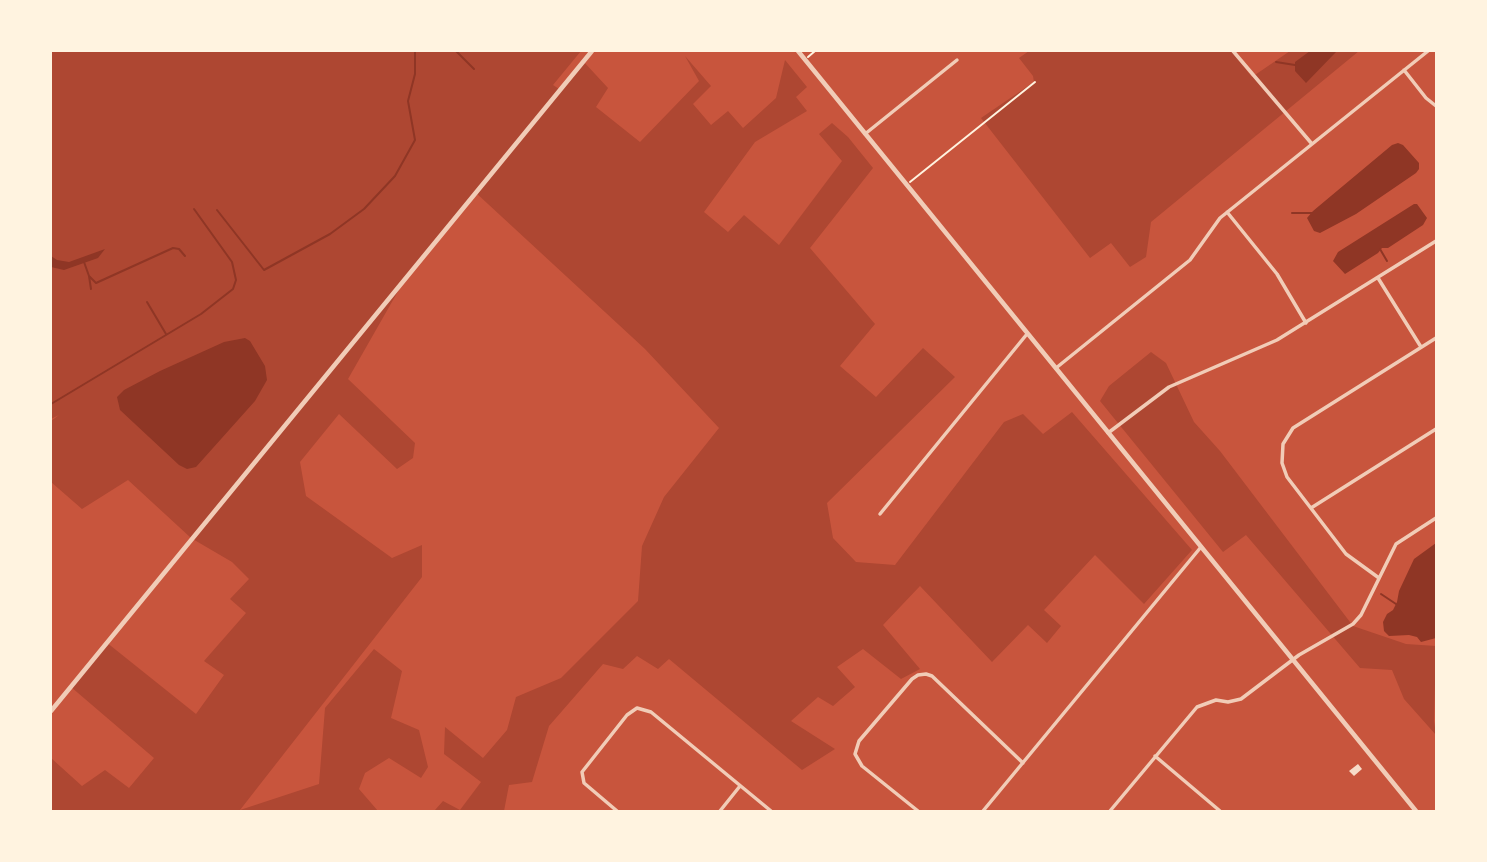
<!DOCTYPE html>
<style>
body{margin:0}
#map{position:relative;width:1487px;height:862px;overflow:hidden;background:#c8553d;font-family:Inter,sans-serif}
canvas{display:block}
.frame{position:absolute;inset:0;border:52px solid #fff3e0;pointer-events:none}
</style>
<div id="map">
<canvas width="1487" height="862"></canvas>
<div class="frame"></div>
</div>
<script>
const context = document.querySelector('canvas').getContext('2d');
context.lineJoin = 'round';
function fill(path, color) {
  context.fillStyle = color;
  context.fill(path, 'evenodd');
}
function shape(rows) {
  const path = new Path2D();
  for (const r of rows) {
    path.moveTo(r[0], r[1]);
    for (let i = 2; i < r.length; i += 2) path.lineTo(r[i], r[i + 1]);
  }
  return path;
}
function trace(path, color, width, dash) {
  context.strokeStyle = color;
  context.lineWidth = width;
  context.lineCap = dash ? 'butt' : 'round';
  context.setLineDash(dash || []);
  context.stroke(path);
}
const green = shape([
 [51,51,581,51,553,85,559,89,583,61,608,88,596,107,640,142,699,81,685,56,711,86,693,104,711,125,728,111,743,128,776,98,785,60,807,87,796,97,807,111,755,142,704,212,728,232,744,215,779,245,842,161,819,134,832,123,848,137,873,168,810,248,875,324,840,366,876,397,923,348,955,377,827,503,833,538,856,562,895,565,1004,422,1023,414,1043,434,1072,412,1192,550,1144,604,1095,555,1044,610,1061,626,1047,643,1028,625,992,662,920,586,883,625,920,669,901,679,863,649,837,667,855,687,833,706,818,697,791,721,835,749,802,770,669,659,658,669,637,656,623,669,603,664,549,726,532,782,509,785,504,811,436,811,435,810,443,801,460,810,481,782,444,754,445,727,483,758,507,730,516,697,561,678,638,601,642,546,664,497,719,428,645,349,475,192,409,272,348,379,415,443,413,458,397,469,339,414,300,462,306,496,392,558,422,545,422,577,240,810,319,784,325,708,374,649,402,671,391,718,419,730,428,767,421,778,389,758,365,773,359,789,378,811,51,811,51,758,82,786,105,770,129,788,154,758,71,687,106,642,196,714,224,675,204,661,246,613,230,599,249,579,232,562,191,538,128,480,82,509,51,482,51,421,59,415,51,419],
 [1029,51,1231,51,1252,77,1290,51,1359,51,1151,222,1146,257,1130,267,1111,243,1090,258,981,118,1034,82,1033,76,1019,58],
 [1151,352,1166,363,1194,422,1220,451,1353,626,1406,644,1436,646,1434,721,1436,735,1404,699,1392,670,1360,668,1246,535,1223,552,1100,401,1109,386]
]);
const water = shape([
 [1310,51,1337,51,1306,83,1295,71,1295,62],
 [1398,143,1403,145,1419,163,1419,169,1416,173,1356,214,1320,233,1314,231,1307,218,1313,211,1392,145],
 [1414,204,1417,204,1427,218,1423,225,1388,248,1382,248,1378,253,1345,274,1333,261,1338,252],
 [105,249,98,258,64,270,51,267,51,256,57,260,69,262],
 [245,338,250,341,265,366,267,380,255,401,196,467,187,469,179,465,120,410,117,397,124,390,160,371,224,342],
 [1436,543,1436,638,1421,642,1417,637,1409,635,1389,636,1384,631,1383,622,1387,614,1393,610,1397,602,1399,591,1414,559]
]);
const stream = shape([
 [456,51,474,69],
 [1276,62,1295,65],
 [217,210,264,270,330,234,364,209,395,176,415,140,408,101,415,74,415,51],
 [1292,213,1312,213],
 [1380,249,1387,261],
 [84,262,89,276,96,283,173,248,179,249,185,256],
 [89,276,91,289],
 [147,302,166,334],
 [51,404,201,314,233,289,236,280,232,262,194,209],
 [1381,594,1396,604]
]);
const building = shape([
 [1358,764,1362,769,1354,776,1349,771]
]);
const path = shape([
 [808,57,815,51],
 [910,182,1035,82]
]);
const minor = shape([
 [1233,51,1312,144],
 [1404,70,1426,98,1436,106],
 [865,134,957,60],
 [1227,212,1277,274,1306,323],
 [1378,278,1421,347],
 [1056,368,1190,260,1220,218,1428,51],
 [1108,433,1169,387,1277,340,1436,241],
 [1311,508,1436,429],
 [880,514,1027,334],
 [1379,578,1346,554,1287,477,1282,463,1283,444,1293,428,1436,338],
 [1155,756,1220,811],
 [617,811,584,783,582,772,627,715,637,708,651,712,771,811],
 [720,811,740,786],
 [918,811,862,766,855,754,859,741,912,679,918,675,926,674,932,676,1023,763],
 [983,811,1201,547],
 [1110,811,1197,707,1216,700,1228,702,1241,699,1299,655,1353,624,1361,615,1396,544,1436,518]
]);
const tertiary = shape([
 [798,51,1416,811],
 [51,711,592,51]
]);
fill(green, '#ae4732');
fill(water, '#8f3625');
trace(stream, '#8f3625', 2);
fill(building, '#f7dbc8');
trace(path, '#fff3e0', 2);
trace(minor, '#f1ccb7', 3.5);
trace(tertiary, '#f1ccb7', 4.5);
</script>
